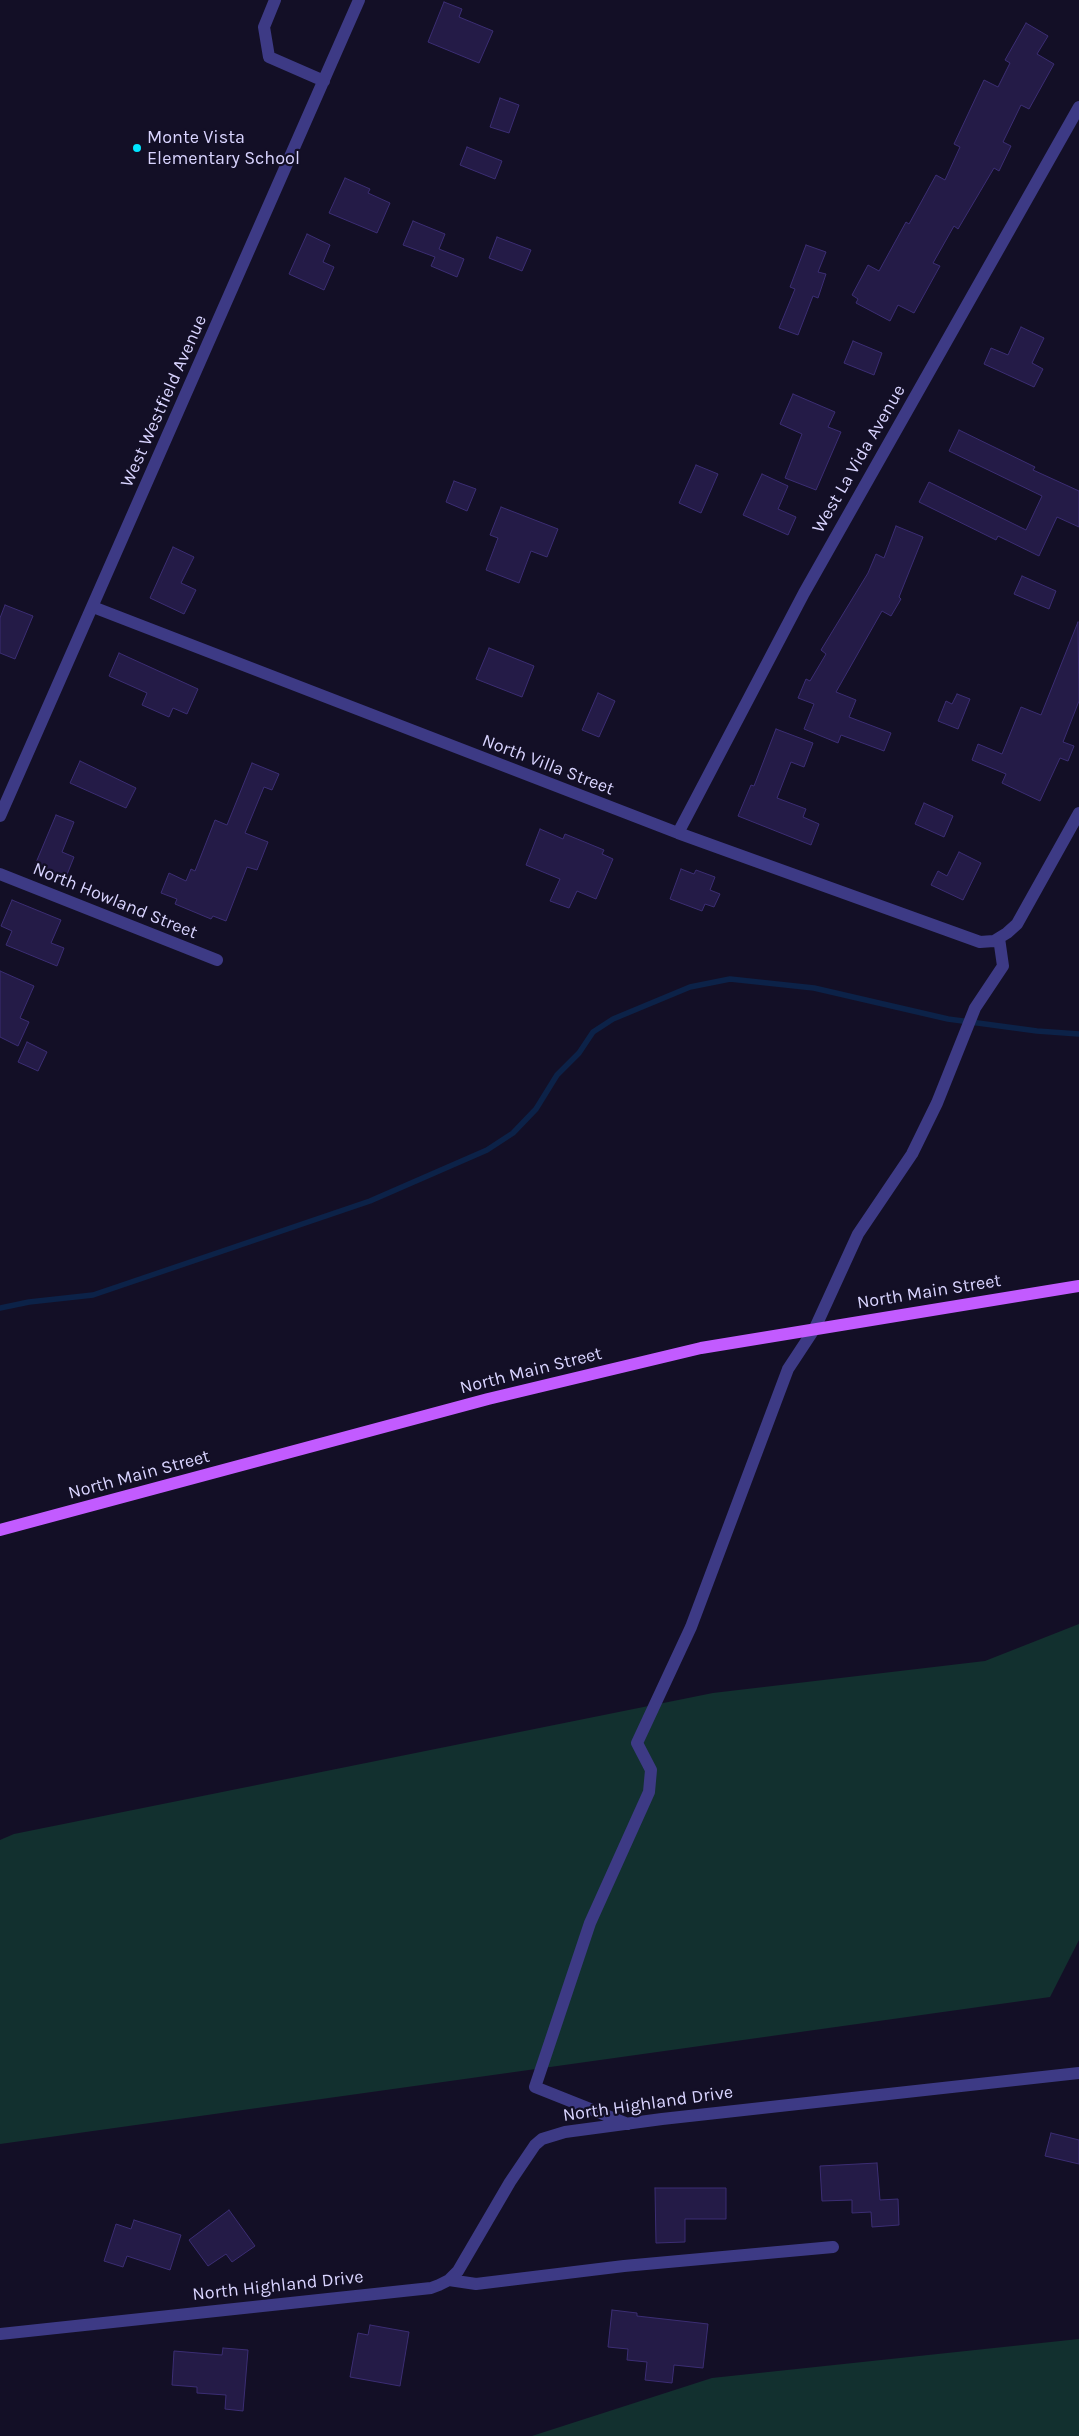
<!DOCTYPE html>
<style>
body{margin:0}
canvas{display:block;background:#130f26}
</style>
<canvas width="1079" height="2436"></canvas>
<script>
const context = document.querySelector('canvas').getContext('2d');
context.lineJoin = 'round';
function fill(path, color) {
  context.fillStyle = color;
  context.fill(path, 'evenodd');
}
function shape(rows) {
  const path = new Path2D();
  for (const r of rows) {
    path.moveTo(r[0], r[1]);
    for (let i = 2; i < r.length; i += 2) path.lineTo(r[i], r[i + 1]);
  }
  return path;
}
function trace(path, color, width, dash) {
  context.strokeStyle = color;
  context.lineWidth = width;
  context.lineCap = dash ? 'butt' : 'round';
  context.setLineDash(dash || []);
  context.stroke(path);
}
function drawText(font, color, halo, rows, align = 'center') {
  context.font = font + ' Karla,sans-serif';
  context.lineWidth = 4.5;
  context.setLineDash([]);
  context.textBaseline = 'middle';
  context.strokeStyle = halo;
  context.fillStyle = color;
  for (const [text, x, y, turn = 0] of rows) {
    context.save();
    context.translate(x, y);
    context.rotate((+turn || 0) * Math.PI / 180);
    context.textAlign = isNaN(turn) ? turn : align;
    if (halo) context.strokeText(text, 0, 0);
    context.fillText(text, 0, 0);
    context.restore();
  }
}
const green = shape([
 [1079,1624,1079,1940,1050,1997,0,2144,0,1840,14,1834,713,1693,985,1661],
 [1079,2339,1079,2436,532,2436,712,2378]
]);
const stream = shape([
 [0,1308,29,1302,93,1295,370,1201,487,1150,513,1133,536,1109,557,1075,579,1053,593,1032,613,1019,690,987,730,979,814,988,948,1019,1037,1031,1079,1034]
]);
const building = shape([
 [444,2,462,9,459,17,493,31,479,63,428,42,444,2],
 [1026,23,1048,36,1037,54,1054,64,1029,109,1021,105,1003,142,1011,146,999,171,994,168,958,229,954,226,933,263,940,266,914,313,898,305,890,321,856,303,858,299,852,295,868,265,879,271,906,222,909,224,936,175,945,180,960,147,954,144,984,80,998,87,1010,63,1005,60,1026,23],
 [500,98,519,105,509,133,490,127,500,98],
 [467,147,502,161,495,179,460,165,467,147],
 [345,178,370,189,368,193,390,203,377,233,329,213,345,178],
 [413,221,445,234,439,249,464,259,457,277,431,266,435,257,403,245,413,221],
 [307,234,330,245,323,262,334,267,324,290,289,274,307,234],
 [497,237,531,250,522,271,489,258,497,237],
 [806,245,826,252,818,272,826,274,818,298,813,296,798,335,779,328,795,289,790,287,806,245],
 [1021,327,1044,338,1032,363,1043,369,1034,387,984,364,991,348,1008,355,1021,327],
 [853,341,882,353,874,375,844,363,853,341],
 [793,394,835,412,828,427,841,432,816,490,785,478,802,434,780,424,793,394],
 [959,430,1035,467,1033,470,1079,491,1079,527,1057,517,1039,556,998,536,996,540,919,502,929,482,1026,530,1042,496,949,451,959,430],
 [696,465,718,474,701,513,679,503,696,465],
 [762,474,788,486,778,509,796,517,788,535,743,515,762,474],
 [454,481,476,489,467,511,446,502,454,481],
 [501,507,558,529,547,557,531,551,519,583,486,570,498,538,490,535,501,507],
 [896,526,923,537,899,597,901,599,891,616,882,611,836,692,856,700,849,717,891,733,884,751,841,735,838,743,804,729,814,704,798,698,806,679,810,681,826,654,821,650,868,573,876,554,884,558,896,526],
 [173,547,194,557,181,583,196,590,184,614,150,598,173,547],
 [1022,576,1056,591,1049,609,1014,594,1022,576],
 [5,605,33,616,15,659,0,653,0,618,5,605],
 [1078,622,1079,701,1063,742,1074,746,1068,761,1060,758,1040,801,1002,783,1006,774,972,760,978,744,1002,754,1021,707,1041,715,1078,622],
 [489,648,534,666,522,697,476,679,489,648],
 [119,653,198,689,187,714,173,708,169,717,142,705,147,693,109,676,119,653],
 [598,693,615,701,599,737,582,730,598,693],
 [957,694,970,699,958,729,938,721,946,701,952,704,957,694],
 [776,729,813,743,804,767,791,762,777,798,806,809,803,817,819,824,811,845,738,816,751,785,754,786,776,729],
 [80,761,136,788,126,808,70,783,80,761],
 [252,763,279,774,272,790,264,787,245,833,268,842,257,870,247,867,226,921,213,916,211,919,175,904,177,899,161,893,169,873,186,881,191,869,195,871,215,820,227,825,252,763],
 [924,803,953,816,944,837,915,824,924,803],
 [56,815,74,822,62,852,74,857,66,877,35,865,56,815],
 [540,829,563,839,565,834,604,850,602,854,613,859,596,899,577,891,569,908,550,901,560,879,526,865,540,829],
 [959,852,981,863,963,900,931,885,938,871,947,876,959,852],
 [681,869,694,874,696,870,715,877,710,890,720,894,714,907,705,904,702,911,670,899,681,869],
 [12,900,61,920,51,943,64,948,57,966,6,945,12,931,1,926,12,900],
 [0,971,34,986,20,1018,29,1022,18,1046,0,1037,0,971],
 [27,1042,47,1052,38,1071,18,1062,27,1042],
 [1051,2133,1079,2140,1079,2164,1045,2156,1051,2133],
 [877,2163,880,2200,898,2199,899,2225,872,2227,871,2212,852,2213,852,2200,822,2201,820,2166,877,2163],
 [655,2188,726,2188,726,2219,685,2219,685,2242,656,2243,655,2188],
 [229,2210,255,2246,232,2262,226,2254,208,2266,189,2240,229,2210],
 [134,2220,181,2235,170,2270,127,2256,123,2267,104,2261,116,2224,131,2229,134,2220],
 [612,2310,637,2313,637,2316,708,2324,703,2368,674,2365,672,2383,645,2380,647,2362,627,2360,628,2349,608,2347,612,2310],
 [370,2325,409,2332,400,2386,350,2377,358,2333,368,2335,370,2325],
 [223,2348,248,2350,243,2411,225,2409,226,2395,197,2393,197,2387,172,2385,174,2351,222,2355,223,2348]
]);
const minor = shape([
 [275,0,264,27,269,57,324,81],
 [93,607,678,833,980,942,994,941,1007,933,1017,924,1079,813],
 [0,816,359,0],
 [678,833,804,593,1079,107],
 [0,874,217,960],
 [628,2124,535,2087,590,1923,649,1792,651,1770,637,1743,691,1627,788,1369,815,1328,858,1234,912,1154,937,1103,975,1008,1003,966,999,938],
 [449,2280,476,2284,624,2266,833,2247],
 [0,2334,431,2288,439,2285,449,2280,458,2271,510,2182,535,2145,542,2139,565,2132,662,2119,1079,2073]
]);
const major = shape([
 [0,1530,488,1399,701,1348,1079,1286]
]);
const markers = [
 [137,148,5,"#00e5ff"]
];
const poiNames = [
 ["Monte Vista",147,138],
 ["Elementary School",147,159]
];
const streetNames = [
 ["West Westfield Avenue",164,401,-66],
 ["West La Vida Avenue",859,459,-60],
 ["North Villa Street",548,765,21],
 ["North Howland Street",115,901,22],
 ["North Main Street",929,1292,-9],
 ["North Main Street",531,1371,-14],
 ["North Main Street",139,1475,-15],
 ["North Highland Drive",648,2104,-8],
 ["North Highland Drive",278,2286,-6]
];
fill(green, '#12302f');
trace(stream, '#0c2248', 5.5);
fill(building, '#241b47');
trace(building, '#3b2d73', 1);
trace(minor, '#3d3a85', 12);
trace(major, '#c25bff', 12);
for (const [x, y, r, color] of markers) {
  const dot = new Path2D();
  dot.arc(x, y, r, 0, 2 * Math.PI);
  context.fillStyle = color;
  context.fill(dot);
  trace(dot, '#130f26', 2);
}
drawText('18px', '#d9d4ff', '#130f26', poiNames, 'left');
drawText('18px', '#d9d4ff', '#130f26', streetNames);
</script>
